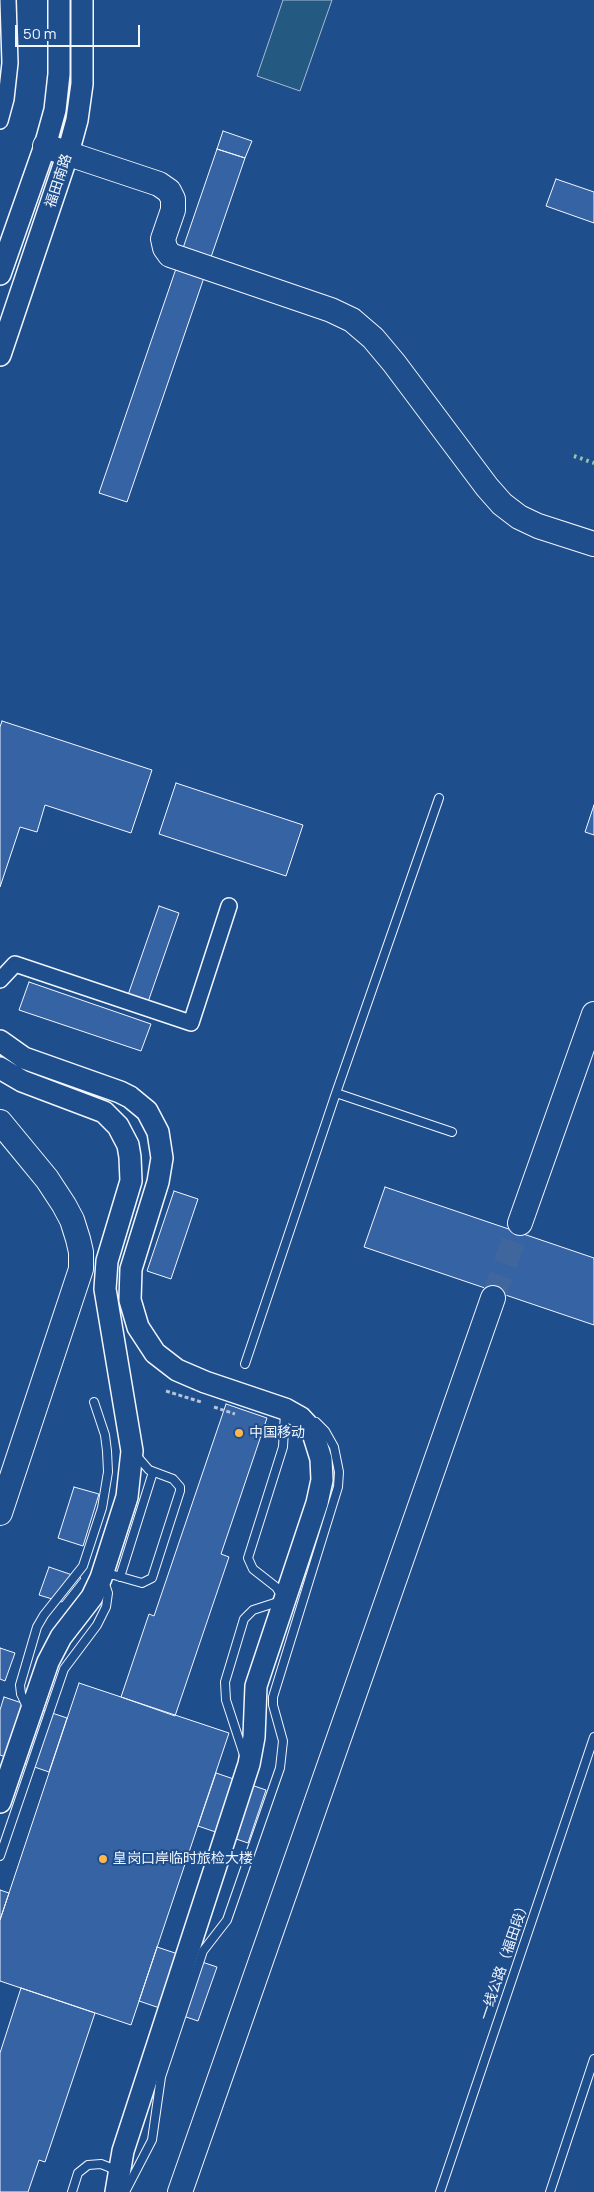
<!DOCTYPE html>
<meta charset="utf-8">
<style>
body{margin:0}
#map{position:relative;width:594px;height:2192px;overflow:hidden;background:#1f4e8c;font-family:Manrope,sans-serif}
canvas{display:block}
.scale{position:absolute;left:15px;top:25px;width:125px;height:22px;box-sizing:border-box;border:2px solid #f2f6ff;border-top:0;padding-left:6px;font-size:15px;line-height:18px;white-space:nowrap;color:#f2f6ff;-webkit-text-stroke:4px #1f4e8c;paint-order:stroke}
</style>
<div id="map">
<canvas width="594" height="2192"></canvas>
<div class="scale">50 m</div>
</div>
<script>
const context = document.querySelector('canvas').getContext('2d');
context.lineJoin = 'round';
function fill(path, color) {
  context.fillStyle = color;
  context.fill(path, 'evenodd');
}
function shape(rows) {
  const path = new Path2D();
  for (const r of rows) {
    path.moveTo(r[0], r[1]);
    for (let i = 2; i < r.length; i += 2) path.lineTo(r[i], r[i + 1]);
  }
  return path;
}
function trace(path, color, width, dash) {
  context.strokeStyle = color;
  context.lineWidth = width;
  context.lineCap = dash ? 'butt' : 'round';
  context.setLineDash(dash || []);
  context.stroke(path);
}
function drawText(font, color, halo, rows, align = 'center') {
  context.font = font + ' Manrope,"Noto Sans SC",sans-serif';
  context.lineWidth = 4;
  context.setLineDash([]);
  context.textBaseline = 'middle';
  context.strokeStyle = halo;
  context.fillStyle = color;
  for (const [text, x, y, turn = 0] of rows) {
    context.save();
    context.translate(x, y);
    context.rotate((+turn || 0) * Math.PI / 180);
    context.textAlign = isNaN(turn) ? turn : align;
    if (halo) context.strokeText(text, 0, 0);
    context.fillText(text, 0, 0);
    context.restore();
  }
}
const green = shape([
 [283,0,332,0,300,91,257,76,283,0]
]);
const building = shape([
 [223,131,252,141,245,158,217,149,223,131],
 [217,149,245,158,127,502,99,493,217,149],
 [556,179,594,192,594,223,546,206,556,179],
 [2,721,152,770,131,833,45,805,37,832,20,827,0,887,0,727,2,721],
 [176,783,303,825,286,876,159,834,176,783],
 [594,805,594,835,585,832,594,805],
 [159,906,179,913,148,1002,128,995,159,906],
 [29,982,151,1024,141,1051,19,1010,29,982],
 [385,1187,594,1258,594,1325,364,1247,385,1187],
 [174,1191,198,1199,171,1279,147,1271,174,1191],
 [226,1404,267,1418,221,1554,229,1557,175,1716,121,1697,149,1614,154,1616,226,1404],
 [74,1487,99,1494,83,1546,58,1538,74,1487],
 [49,1567,81,1578,62,1602,39,1595,49,1567],
 [0,1648,15,1653,5,1681,0,1679,0,1648],
 [79,1683,229,1733,131,2025,0,1981,0,1920,79,1683],
 [4,1697,67,1718,49,1772,0,1755,0,1710,4,1697],
 [216,1773,266,1790,248,1843,198,1826,216,1773],
 [0,1890,9,1893,0,1920,0,1890],
 [157,1947,217,1967,198,2021,139,2001,157,1947],
 [21,1988,95,2013,45,2162,39,2160,28,2192,0,2192,0,2053,21,1988]
]);
const primaryTunnel = shape([
 [493,1298,520,1223]
]);
const path = shape([
 [166,1391,201,1402],
 [214,1407,235,1414]
]);
const lane = shape([
 [336,1093,452,1132],
 [245,1364,336,1093,439,798],
 [120,1577,153,1472],
 [28,1709,21,1694,20,1685,37,1627,44,1615,83,1566,102,1508,108,1472,107,1451,105,1435,94,1402],
 [244,1755,226,1700,225,1682,244,1619,253,1610,284,1600,276,1587,253,1569,248,1558,283,1447,285,1413],
 [0,1856,64,1669,97,1625,106,1607,108,1593,102,1575,114,1575,142,1583,152,1578,180,1491,180,1487,173,1479,149,1470,136,1455],
 [72,2192,78,2173,88,2165,101,2164,111,2168,115,2174],
 [125,2192,152,2140,161,2077,203,1951,227,1920,280,1768,283,1741,273,1705,273,1697,338,1487,339,1472,334,1447,325,1431,316,1422],
 [440,2192,594,1737],
 [550,2192,594,2059]
]);
const street = shape([
 [0,121,6,99,10,63,8,0],
 [0,980,15,964,191,1023,229,906]
]);
const secondary = shape([
 [0,274,45,146,55,110,59,74,59,0],
 [0,355,68,153,77,120,82,84,82,0],
 [0,1041,24,1058,120,1092,130,1097,147,1111,158,1132,162,1158,158,1182,131,1269,130,1300,138,1327,155,1353,177,1370,205,1382,285,1409,301,1418,312,1430,321,1459,322,1480,317,1503,256,1686,254,1737,249,1764,123,2151,116,2192],
 [0,1068,22,1081,104,1112,118,1126,128,1145,130,1157,131,1181,107,1261,105,1289,132,1451,127,1497,101,1578,92,1597,61,1637,48,1662,0,1802]
]);
const primary = shape([
 [45,146,159,184,169,191,173,199,173,210,163,239,165,248,170,255,331,310,352,320,373,338,394,363,487,487,502,504,519,517,538,526,594,544],
 [0,1122,47,1179,64,1205,72,1220,78,1239,81,1252,81,1269,0,1513],
 [520,1223,594,1014],
 [180,2192,493,1298]
]);
const hedge = shape([
 [574,456,594,463]
]);
const markers = [
 [239,1433,5,"#ffb74d"],
 [103,1859,5,"#ffb74d"]
];
const streetNames = [
 ["福田南路",59,181,-72],
 ["一线公路（福田段）",505,1960,-71]
];
const poiNames = [
 ["中国移动",249,1433],
 ["皇岗口岸临时旅检大楼",113,1859]
];
fill(green, '#245a82');
trace(green, '#a8bbd7', 1);
fill(building, '#3563a3');
trace(building, '#f2f6ff', 1);
trace(primaryTunnel, '#3f679d', 24, [24, 12]);
trace(lane, '#f2f6ff', 10);
trace(street, '#f2f6ff', 18);
trace(secondary, '#f2f6ff', 24);
trace(primary, '#f2f6ff', 26);
trace(path, '#b3c4dc', 3, [4, 2.5]);
trace(lane, '#1f4e8c', 8);
trace(street, '#1f4e8c', 15);
trace(secondary, '#1f4e8c', 21);
trace(primary, '#1f4e8c', 24);
trace(hedge, '#97c8a6', 4, [2.5, 4]);
for (const [x, y, r, color] of markers) {
  const dot = new Path2D();
  dot.arc(x, y, r, 0, 2 * Math.PI);
  context.fillStyle = color;
  context.fill(dot);
  trace(dot, '#1f4e8c', 2);
}
drawText('14px', '#f2f6ff', '#1f4e8c', streetNames);
drawText('14px', '#f2f6ff', '#1f4e8c', poiNames, 'left');
</script>
